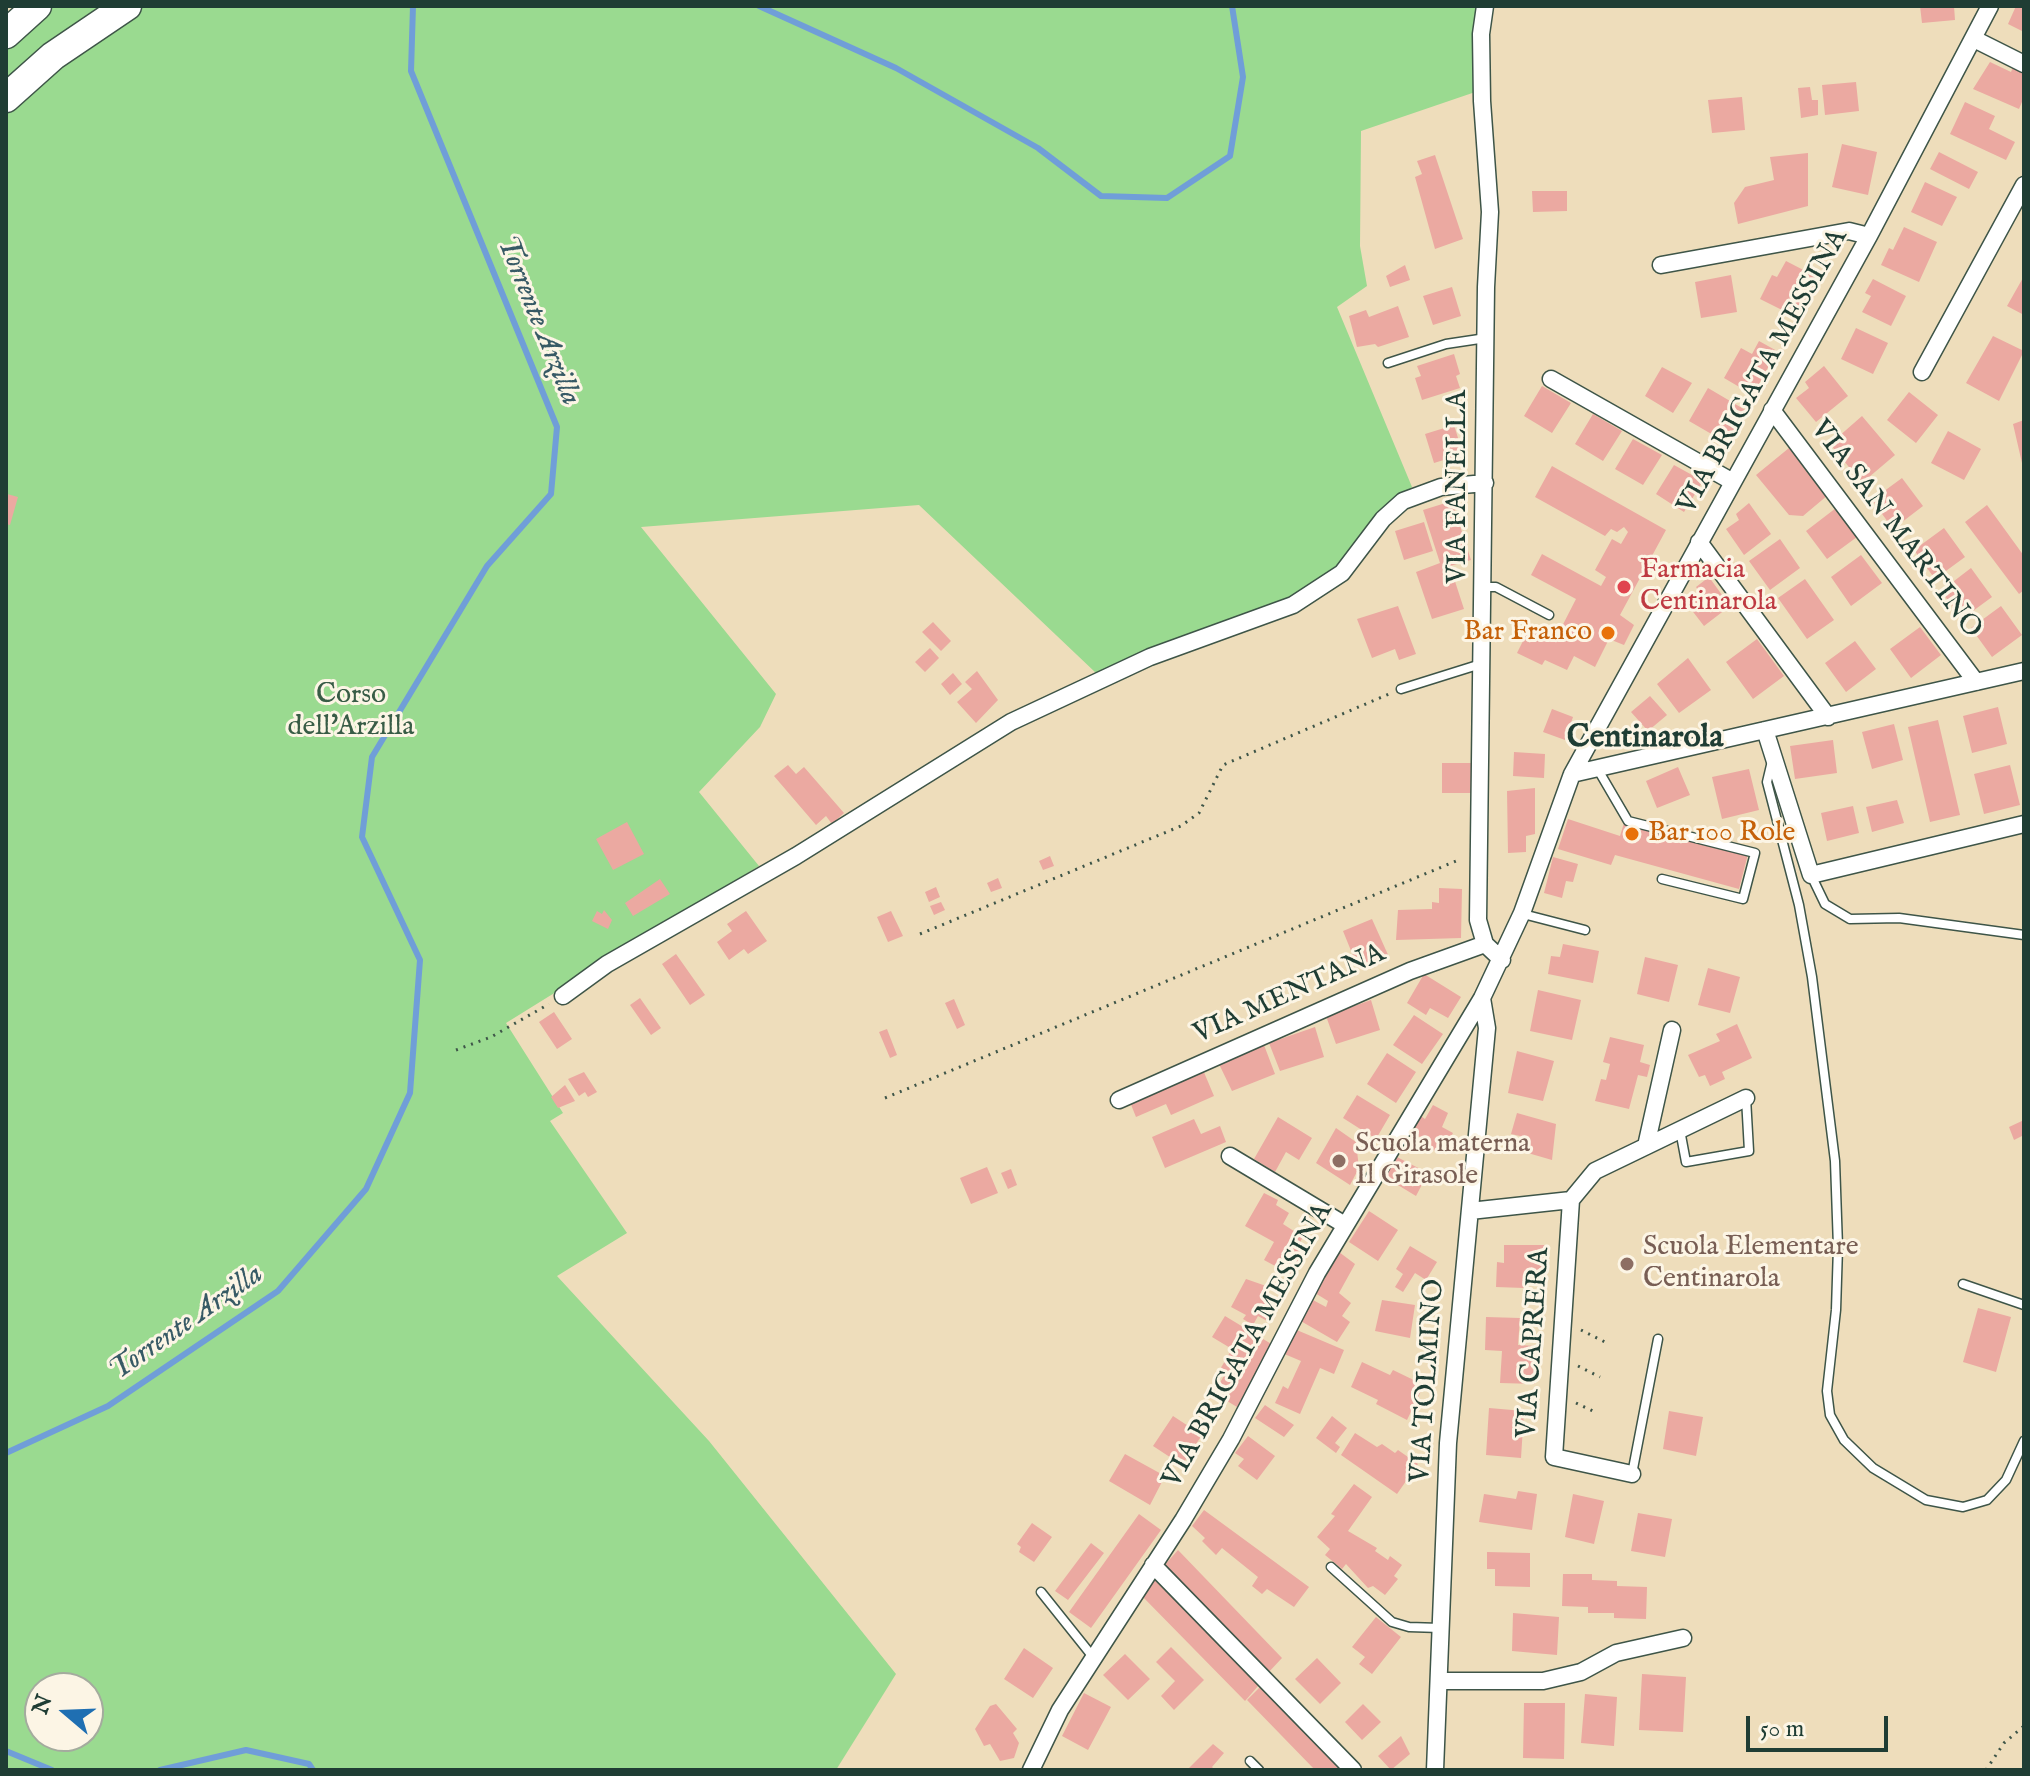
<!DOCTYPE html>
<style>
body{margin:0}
#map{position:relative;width:2030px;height:1776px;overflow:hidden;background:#edb;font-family:"IM FELL English",serif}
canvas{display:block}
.frame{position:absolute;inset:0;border:8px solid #1f3d34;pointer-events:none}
.north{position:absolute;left:24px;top:1672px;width:80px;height:80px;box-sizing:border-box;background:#fcf5e5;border:2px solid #a4ab9e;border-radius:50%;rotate:289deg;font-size:22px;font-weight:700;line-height:32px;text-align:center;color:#1f3d34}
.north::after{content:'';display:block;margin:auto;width:28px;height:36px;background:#1f6fb2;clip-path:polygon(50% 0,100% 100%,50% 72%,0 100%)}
.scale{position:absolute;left:1746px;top:1716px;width:142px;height:36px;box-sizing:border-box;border:4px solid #1f3d34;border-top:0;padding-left:10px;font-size:24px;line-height:28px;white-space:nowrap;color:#1f3d34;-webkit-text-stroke:6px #fcf5e5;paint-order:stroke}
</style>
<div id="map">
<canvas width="2030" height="1776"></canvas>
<div class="frame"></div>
<div class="north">N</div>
<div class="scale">50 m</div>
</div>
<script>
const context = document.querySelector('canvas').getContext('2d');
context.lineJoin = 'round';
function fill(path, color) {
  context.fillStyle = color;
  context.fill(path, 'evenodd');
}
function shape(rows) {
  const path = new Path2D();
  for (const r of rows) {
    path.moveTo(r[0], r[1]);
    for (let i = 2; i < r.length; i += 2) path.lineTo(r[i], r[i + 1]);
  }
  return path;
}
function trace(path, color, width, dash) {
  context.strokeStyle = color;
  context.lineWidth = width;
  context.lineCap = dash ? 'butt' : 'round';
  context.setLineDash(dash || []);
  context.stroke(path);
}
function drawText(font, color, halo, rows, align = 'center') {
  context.font = font + ' "IM FELL English",serif';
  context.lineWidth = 6;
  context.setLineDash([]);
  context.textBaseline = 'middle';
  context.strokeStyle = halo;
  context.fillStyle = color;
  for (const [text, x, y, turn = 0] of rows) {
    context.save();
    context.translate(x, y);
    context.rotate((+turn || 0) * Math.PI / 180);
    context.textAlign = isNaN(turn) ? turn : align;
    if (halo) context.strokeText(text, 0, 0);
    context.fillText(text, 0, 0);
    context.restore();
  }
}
const green = shape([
 [42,6,1489,6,1487,88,1361,131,1360,246,1367,286,1337,307,1412,487,1373,523,1351,556,1305,591,1096,673,919,505,641,527,776,694,760,727,699,792,759,866,506,1023,563,1113,550,1121,627,1233,557,1276,709,1441,896,1674,836,1770,6,1770,6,38],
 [40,1688,88,1688,88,1736,40,1736]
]);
const stream = shape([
 [759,6,896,68,1038,148,1101,196,1167,198,1230,156,1243,77,1232,6],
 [6,1453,108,1406,278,1291,366,1189,410,1093,420,960,362,837,372,757,487,566,551,494,557,427,411,71,413,6],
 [6,1751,52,1770],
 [160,1770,246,1750,309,1764,313,1770]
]);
const building = shape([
 [1920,6,1954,6,1955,20,1922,23],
 [2016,6,2024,6,2024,32,2008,24],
 [1990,62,2011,72,2013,67,2024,72,2024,97,2019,109,1973,89],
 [1856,82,1859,111,1825,115,1822,85],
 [1810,87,1812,100,1818,100,1818,115,1801,118,1798,88],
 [1742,97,1745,130,1712,133,1708,100],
 [1965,102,1995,116,1989,129,2015,142,2006,160,1950,134],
 [1842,144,1877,152,1868,195,1832,187],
 [1939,152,1978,172,1969,189,1930,169],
 [1808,153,1808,206,1738,224,1734,203,1745,187,1774,180,1770,157],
 [1435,155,1463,239,1435,249,1415,177,1422,174,1417,161],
 [1925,182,1957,197,1942,226,1911,212],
 [1532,191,1567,191,1567,211,1533,212],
 [1904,227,1937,242,1919,282,1881,265,1889,248,1893,250],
 [1786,261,1817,277,1796,317,1760,299,1772,275,1777,277],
 [1405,265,1410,280,1390,287,1386,276],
 [1731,275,1737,312,1701,318,1695,282],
 [2024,276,2024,315,2007,306],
 [1873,279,1906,296,1891,326,1862,312,1871,296,1865,293],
 [1452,287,1461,316,1433,325,1423,296],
 [1398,306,1409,337,1378,347,1375,344,1357,347,1349,316,1366,310,1369,317],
 [1856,328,1888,343,1873,374,1841,359],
 [1993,336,2024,351,1999,401,1966,383],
 [1759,341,1777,351,1753,395,1724,378,1741,348,1752,354],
 [1454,354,1460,374,1456,376,1460,388,1422,400,1415,378,1421,376,1417,366],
 [1824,366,1848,396,1816,422,1796,398,1809,388,1805,382],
 [1662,367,1692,383,1673,413,1645,396],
 [1542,386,1571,403,1552,433,1524,416],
 [1708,388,1747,411,1727,443,1689,421],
 [1909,392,1938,415,1916,443,1887,420],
 [1593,414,1622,431,1603,461,1575,444],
 [1862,416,1895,455,1862,483,1830,444],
 [2024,420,2024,462,2022,463,2013,424],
 [1454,425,1463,454,1434,463,1425,434],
 [1948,431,1981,449,1964,480,1931,463],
 [1633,439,1662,455,1643,485,1615,469],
 [1789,448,1828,495,1803,516,1789,515,1756,475],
 [1674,465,1703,481,1684,512,1656,494],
 [1552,466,1666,530,1620,615,1634,625,1624,645,1609,639,1595,667,1574,656,1567,670,1545,660,1542,665,1517,653,1530,627,1555,640,1576,599,1531,575,1542,554,1601,586,1606,577,1595,570,1612,539,1621,544,1628,532,1624,527,1617,532,1611,529,1605,536,1535,497],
 [1902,478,1923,506,1893,529,1872,500],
 [7,494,18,497,10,525,6,524],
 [1452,501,1471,560,1450,566,1464,609,1432,619,1416,572,1440,563,1423,510],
 [1749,503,1771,534,1744,555,1726,529,1739,520,1736,514],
 [1987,505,2024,556,2024,590,2019,594,1965,522],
 [1836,508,1857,537,1827,559,1806,531],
 [1424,522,1433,551,1404,560,1395,531],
 [1944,528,1965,557,1935,579,1914,550],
 [1780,539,1800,568,1770,590,1749,561],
 [1861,555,1882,583,1851,606,1831,577],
 [1971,568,1992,597,1962,619,1941,591],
 [1709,577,1730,606,1704,626,1687,604,1701,594,1696,587],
 [1805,579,1834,620,1807,639,1778,598],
 [1398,606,1416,654,1399,660,1395,649,1372,658,1357,619],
 [2001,606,2022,635,1992,657,1971,628],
 [933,622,951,641,941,651,922,632],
 [1920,627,1941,655,1911,678,1890,649],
 [1757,639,1784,676,1753,699,1726,662],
 [1855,641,1876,669,1846,692,1825,663],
 [930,648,939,658,925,672,915,662],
 [1688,658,1711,690,1679,713,1657,684],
 [977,671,998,700,976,723,957,702,972,689,965,682],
 [953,673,962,684,950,695,941,684],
 [1650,696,1667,715,1648,731,1631,712],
 [1998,707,2007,744,1972,753,1963,716],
 [1552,709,1573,717,1565,740,1543,732],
 [1938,720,1960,815,1930,822,1908,727],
 [1894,724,1903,760,1872,769,1862,732],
 [1833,740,1837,773,1795,779,1790,746],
 [1514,752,1545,754,1544,778,1513,776],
 [1442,763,1472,763,1472,793,1442,793],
 [788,765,796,774,804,767,844,813,832,824,826,816,816,825,774,776],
 [2010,765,2020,805,1984,814,1974,774],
 [1678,767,1690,795,1657,808,1646,781],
 [1749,769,1759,810,1722,819,1712,777],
 [1535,788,1535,834,1526,836,1526,852,1508,853,1507,791],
 [1897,800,1904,823,1872,832,1866,807],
 [1853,806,1859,833,1827,841,1821,813],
 [1568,819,1620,836,1624,823,1748,854,1739,889,1615,855,1611,865,1558,849],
 [627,822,644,854,613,870,596,839],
 [1050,856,1054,866,1043,870,1039,861],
 [1553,857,1578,864,1573,882,1566,881,1562,898,1544,893],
 [998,878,1002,888,991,892,987,883],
 [660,879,670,894,633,916,625,903],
 [936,887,940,897,929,902,925,892],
 [1439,888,1462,889,1461,938,1396,940,1398,910,1432,909,1432,902,1439,903],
 [941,902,945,910,934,915,930,906],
 [604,910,612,920,608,929,592,921,597,911,602,914],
 [746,911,767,941,748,954,744,949,729,960,717,942,732,931,727,924],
 [891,911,903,936,888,942,877,917],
 [1372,919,1389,957,1358,968,1343,931],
 [1563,944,1599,951,1593,983,1548,974,1551,956,1560,957],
 [676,954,705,995,690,1005,662,964],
 [1645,957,1678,965,1669,1002,1637,994],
 [1708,968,1740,977,1730,1013,1698,1005],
 [1424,974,1461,997,1448,1018,1430,1008,1426,1015,1407,1003],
 [1538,990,1581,1000,1572,1040,1530,1031],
 [640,998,661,1028,651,1035,630,1005],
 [954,999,965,1025,957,1029,945,1003],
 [1371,1000,1380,1030,1336,1044,1326,1016],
 [554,1012,572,1039,557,1049,539,1022],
 [1414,1015,1443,1034,1422,1064,1393,1045],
 [1737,1024,1752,1058,1722,1072,1725,1079,1710,1086,1705,1075,1699,1077,1688,1055,1720,1041,1716,1034],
 [1315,1027,1324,1057,1280,1071,1269,1043],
 [887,1029,897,1055,890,1058,879,1032],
 [1610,1037,1644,1045,1640,1062,1650,1065,1647,1077,1638,1075,1629,1109,1595,1101,1601,1079,1606,1080,1610,1064,1603,1062],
 [1264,1045,1275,1074,1232,1091,1219,1064],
 [1517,1051,1554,1061,1543,1101,1508,1093],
 [1387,1053,1416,1072,1396,1103,1367,1084],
 [1203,1070,1214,1096,1171,1115,1166,1104,1136,1117,1130,1102],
 [584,1072,597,1092,588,1097,585,1092,579,1096,568,1079],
 [565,1085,575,1101,558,1108,551,1097],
 [1357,1095,1390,1115,1376,1139,1343,1118],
 [1433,1105,1448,1113,1442,1127,1453,1133,1441,1154,1422,1144,1423,1138,1412,1134,1419,1115,1425,1119],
 [1517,1113,1556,1124,1552,1160,1521,1151,1520,1136,1511,1134],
 [1278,1117,1312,1138,1299,1160,1286,1152,1275,1172,1254,1159],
 [1194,1119,1201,1134,1220,1126,1226,1142,1165,1168,1152,1137],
 [2024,1120,2024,1135,2014,1140,2009,1127],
 [1336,1128,1356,1142,1359,1168,1350,1185,1316,1163],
 [1395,1156,1428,1173,1416,1196,1383,1176],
 [987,1167,998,1193,971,1204,960,1178],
 [1011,1169,1017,1185,1008,1189,1001,1173],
 [1264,1193,1278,1200,1276,1205,1289,1213,1283,1224,1303,1237,1297,1247,1304,1251,1290,1274,1264,1260,1274,1242,1245,1226],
 [1369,1211,1398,1230,1378,1261,1349,1242],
 [1504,1245,1545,1245,1544,1277,1525,1277,1524,1288,1496,1287,1497,1262,1504,1263],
 [1410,1246,1437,1262,1426,1280,1415,1273,1403,1292,1395,1287,1403,1274,1396,1269],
 [1339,1252,1355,1264,1339,1293,1351,1303,1342,1316,1350,1322,1337,1342,1299,1320,1311,1299,1326,1307,1328,1301,1315,1293],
 [1246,1279,1269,1287,1267,1293,1280,1300,1269,1322,1258,1316,1253,1325,1243,1319,1246,1315,1231,1307],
 [1382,1300,1415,1305,1410,1338,1375,1331],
 [1978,1308,2011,1317,1996,1372,1963,1362],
 [1225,1316,1273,1345,1237,1407,1214,1393,1225,1374,1219,1371,1232,1349,1212,1337],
 [1486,1317,1520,1318,1518,1345,1536,1346,1535,1384,1500,1383,1502,1351,1485,1350],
 [1292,1328,1344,1350,1334,1374,1320,1368,1300,1414,1275,1403,1283,1386,1288,1389,1301,1361,1282,1353],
 [1362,1362,1390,1375,1393,1370,1424,1385,1407,1420,1376,1404,1378,1400,1351,1387],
 [1265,1405,1294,1425,1284,1437,1255,1418],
 [1489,1408,1524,1411,1521,1458,1486,1455],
 [1669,1411,1703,1417,1696,1456,1663,1449],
 [1173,1416,1202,1435,1182,1465,1153,1446],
 [1332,1416,1347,1428,1335,1443,1340,1447,1336,1453,1316,1438],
 [1355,1433,1377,1447,1382,1444,1395,1453,1398,1450,1418,1464,1397,1494,1341,1455],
 [1248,1436,1275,1456,1257,1480,1238,1466,1244,1459,1235,1453],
 [1125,1454,1165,1476,1150,1505,1109,1481],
 [1354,1484,1372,1497,1348,1531,1377,1548,1375,1551,1388,1560,1390,1556,1402,1565,1394,1576,1398,1579,1385,1595,1373,1586,1368,1588,1346,1564,1342,1569,1325,1555,1330,1549,1317,1537,1335,1516,1331,1514],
 [1518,1491,1537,1494,1532,1530,1479,1522,1484,1494,1516,1499],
 [1573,1494,1604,1501,1594,1544,1565,1537],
 [1204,1510,1309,1587,1294,1607,1267,1589,1262,1594,1252,1586,1258,1577,1222,1548,1216,1555,1202,1541,1205,1538,1192,1526],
 [1638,1513,1672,1519,1665,1557,1631,1551],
 [1139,1514,1161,1530,1091,1628,1069,1612],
 [1032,1523,1052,1537,1034,1562,1019,1552,1021,1547,1017,1544],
 [1091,1543,1104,1553,1068,1600,1055,1591],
 [1178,1550,1282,1658,1267,1674,1163,1567],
 [1487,1552,1530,1553,1530,1587,1495,1586,1495,1569,1487,1569],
 [1563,1574,1592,1574,1592,1580,1617,1581,1617,1586,1647,1587,1646,1619,1614,1618,1614,1613,1588,1613,1588,1607,1562,1606],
 [1155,1577,1259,1685,1245,1701,1140,1594],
 [1513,1613,1559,1617,1557,1655,1512,1651],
 [1376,1617,1401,1637,1372,1674,1359,1664,1365,1657,1352,1647],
 [1171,1647,1204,1680,1174,1710,1161,1696,1175,1681,1156,1662],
 [1024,1648,1053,1668,1033,1698,1004,1679],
 [1125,1654,1150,1679,1128,1700,1103,1675],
 [1317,1658,1341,1683,1320,1704,1295,1679],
 [1642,1674,1686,1677,1683,1732,1639,1730],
 [1263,1684,1345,1770,1315,1770,1247,1700],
 [1084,1693,1111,1707,1088,1750,1062,1736],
 [1585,1694,1617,1697,1614,1746,1581,1743],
 [1524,1703,1565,1703,1564,1759,1523,1758],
 [996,1704,1017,1729,1013,1733,1019,1743,1014,1758,1000,1761,990,1744,984,1746,975,1729,990,1706],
 [1363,1704,1381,1722,1362,1740,1345,1722],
 [1401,1736,1410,1754,1391,1770,1378,1756],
 [1213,1744,1224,1753,1212,1767,1215,1770,1187,1770]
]);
const path = shape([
 [920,934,1181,826,1199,813,1223,765,1389,694],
 [456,1050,491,1037,549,1004],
 [885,1098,1461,859],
 [1581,1330,1607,1343],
 [1578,1366,1600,1377],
 [1576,1403,1595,1412],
 [1986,1770,2004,1743,2024,1726]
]);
const lane = shape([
 [1388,363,1446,344,1486,338],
 [1485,587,1496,587,1549,615],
 [1401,689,1484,663],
 [1772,761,1767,782,1799,905,1812,977,1835,1161,1838,1247,1836,1310,1827,1391,1830,1415,1844,1440,1873,1468,1926,1500,1963,1507,1987,1500,2006,1480,2024,1441],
 [1597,768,1628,821,1755,853,1743,899,1662,879],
 [1811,875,1825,904,1850,919,1899,918,2024,935],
 [1523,914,1585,930],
 [1680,1130,1686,1162,1749,1151,1746,1098],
 [1963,1284,2024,1305],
 [1632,1474,1658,1339],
 [1331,1567,1392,1622,1409,1627,1440,1628],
 [1041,1592,1093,1657],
 [1250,1761,1259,1770]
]);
const street = shape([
 [1485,6,1481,34,1482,101,1490,212,1486,287,1478,920,1485,944,1502,960],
 [1974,39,2024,64],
 [1661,265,1849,231,1869,236],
 [1922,372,2024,185],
 [1551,379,1733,482],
 [1772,410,1976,682],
 [1699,542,1828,717],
 [1765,730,1811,875,2024,824],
 [1572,774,2024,671],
 [563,996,607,964,796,856,1011,722,1150,657,1293,605,1342,573,1383,519,1403,501,1441,487,1485,483],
 [1119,1100,1410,971,1485,944],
 [1646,1146,1672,1030],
 [1230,1156,1345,1225],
 [1470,1211,1571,1200],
 [1632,1474,1554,1457,1571,1200,1595,1171,1746,1098],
 [1153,1565,1353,1770],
 [1440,1681,1543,1681,1581,1672,1616,1653,1683,1638],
 [1031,1770,1060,1710,1183,1520,1231,1439,1317,1273,1482,998,1522,913,1572,774,1869,236,1990,6],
 [1435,1770,1448,1443,1487,1028,1482,998]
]);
const highway = shape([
 [6,34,37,6],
 [6,98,53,56,127,6]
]);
const markers = [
 [1624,587,8,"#e0444e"],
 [1608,633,8,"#e8710a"],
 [1632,834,8,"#e8710a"],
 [1339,1161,8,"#8d6e63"],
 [1627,1264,8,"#8d6e63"]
];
const streetNames = [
 ["VIA BRIGATA MESSINA",1764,372,-61],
 ["VIA FANELLA",1459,487,-90],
 ["VIA SAN MARTINO",1895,530,53],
 ["VIA MENTANA",1290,995,-24],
 ["VIA CAPRERA",1535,1343,-86],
 ["VIA BRIGATA MESSINA",1249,1346,-61],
 ["VIA TOLMINO",1429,1381,-86]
];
const healthNames = [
 ["Farmacia",1640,571],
 ["Centinarola",1640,603]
];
const foodNames = [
 ["Bar Franco",1592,633],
 ["Bar 100 Role",1648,834,"left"]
];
const parkNames = [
 ["Corso",351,696],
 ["dell'Arzilla",351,728]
];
const educationNames = [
 ["Scuola materna",1355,1145],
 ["Il Girasole",1355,1177],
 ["Scuola Elementare",1643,1248],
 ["Centinarola",1643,1280]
];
const waterNames = [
 ["Torrente Arzilla",537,321,68],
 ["Torrente Arzilla",187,1324,-35]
];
const quarterNames = [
 ["Centinarola",1645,739]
];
fill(green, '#9ada90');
trace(stream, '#709ed8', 6);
fill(building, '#eba9a1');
trace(lane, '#3e5548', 11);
trace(street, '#3e5548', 19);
trace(highway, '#3e5548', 31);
trace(path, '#3e5548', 3, [2, 6]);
trace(lane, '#fff', 8);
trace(street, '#fff', 16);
trace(highway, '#fff', 28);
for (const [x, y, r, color] of markers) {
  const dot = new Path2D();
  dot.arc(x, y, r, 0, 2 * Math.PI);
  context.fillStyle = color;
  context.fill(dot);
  trace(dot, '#fcf5e5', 3);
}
drawText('28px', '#1f3d34', '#fcf5e5', streetNames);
drawText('28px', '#be3a42', '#fcf5e5', healthNames, 'left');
drawText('28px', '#c56008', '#fcf5e5', foodNames, 'right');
drawText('28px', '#385c46', '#fcf5e5', parkNames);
drawText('28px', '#785e54', '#fcf5e5', educationNames, 'left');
drawText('italic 30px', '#375a65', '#fcf5e5', waterNames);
drawText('bold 32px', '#1f3d34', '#fcf5e5', quarterNames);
</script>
